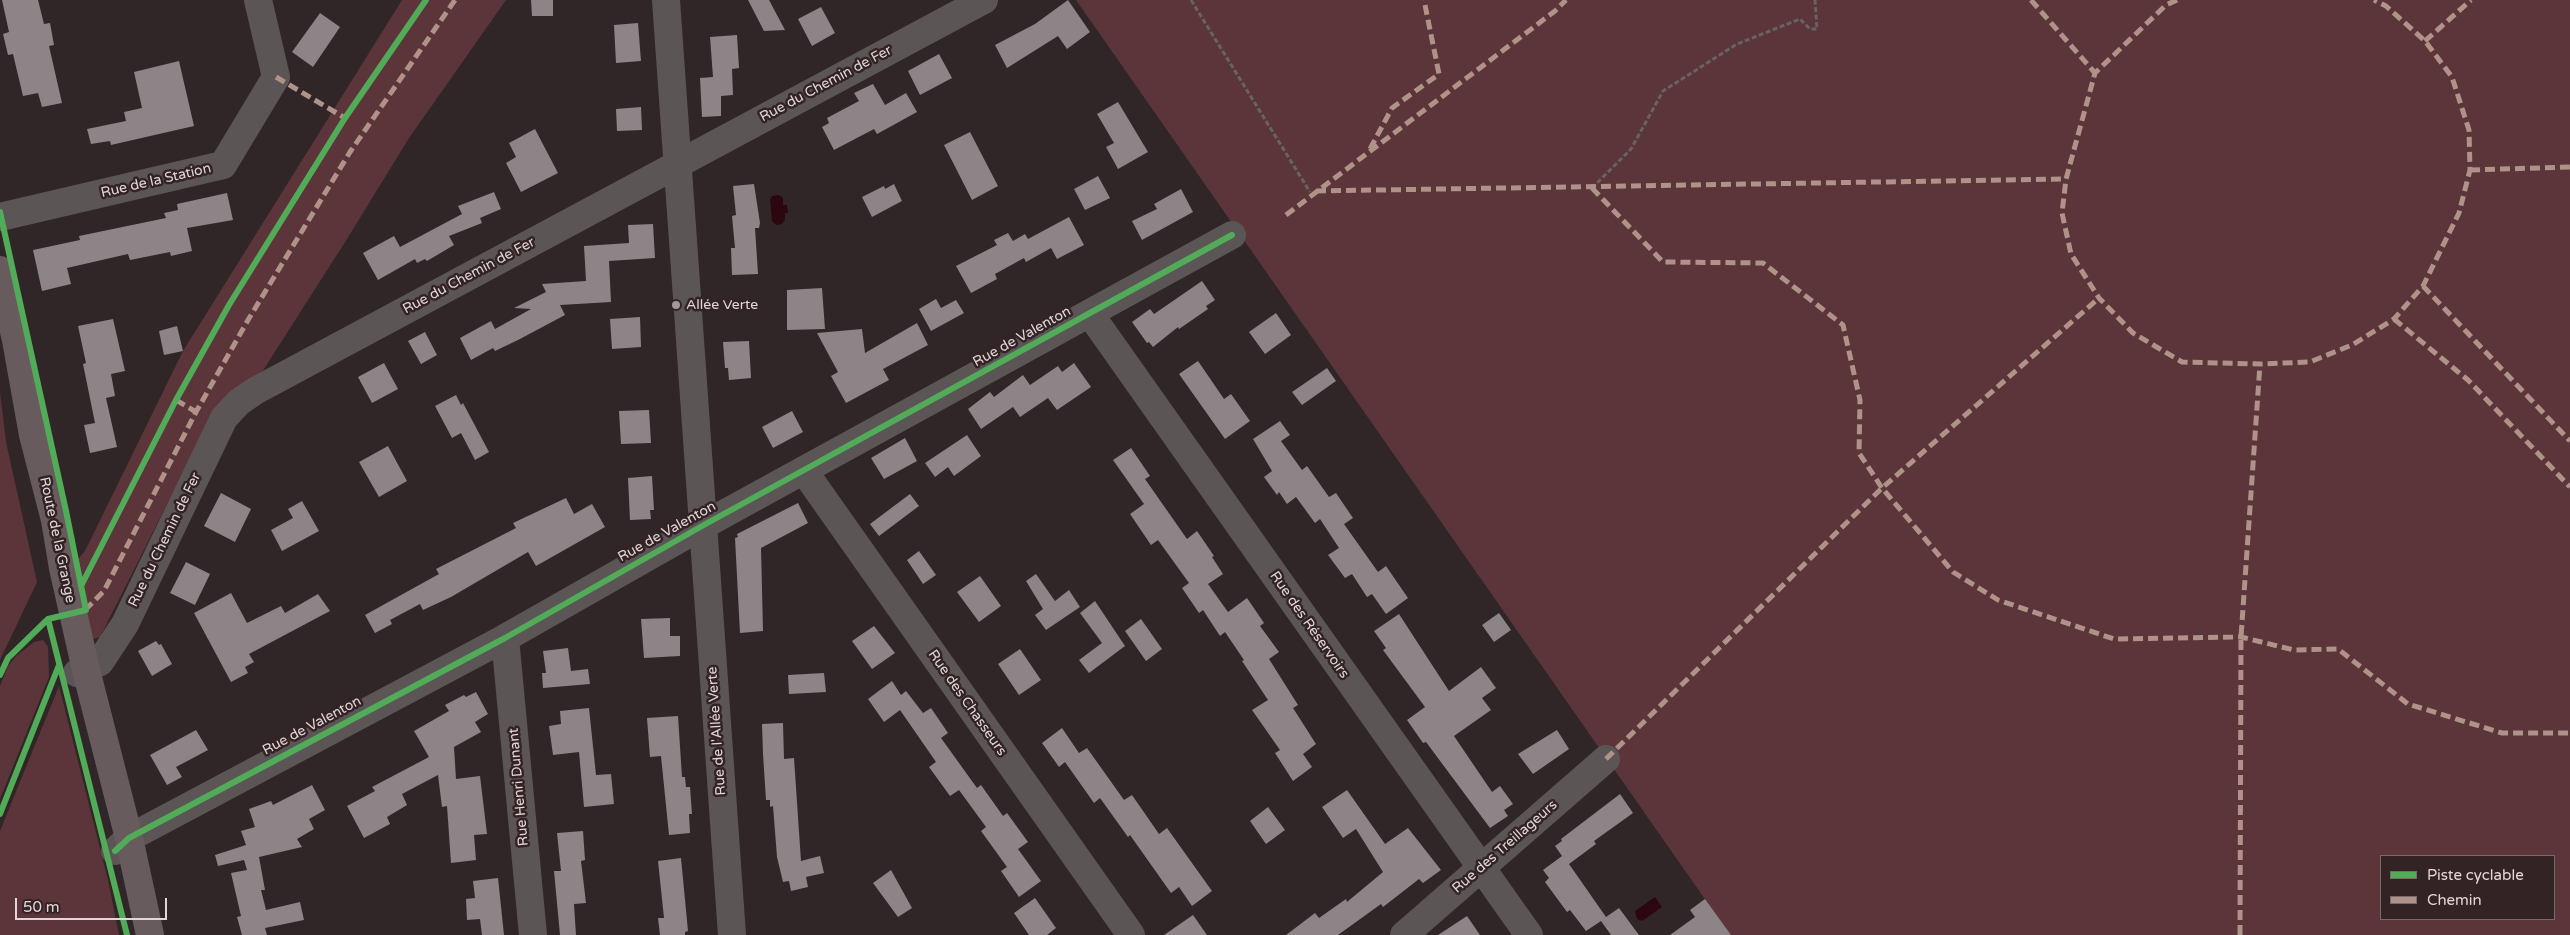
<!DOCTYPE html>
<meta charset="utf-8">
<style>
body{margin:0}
#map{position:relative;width:2570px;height:935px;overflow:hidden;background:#302628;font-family:"Varela Round",sans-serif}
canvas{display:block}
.legend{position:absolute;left:2380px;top:855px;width:175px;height:65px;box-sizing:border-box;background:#332325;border:1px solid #796b6d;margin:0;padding:6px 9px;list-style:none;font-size:15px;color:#e1d7d8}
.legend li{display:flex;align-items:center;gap:10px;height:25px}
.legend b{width:25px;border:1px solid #796b6d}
.scale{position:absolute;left:15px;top:898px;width:152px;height:22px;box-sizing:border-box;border:2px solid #e1d7d8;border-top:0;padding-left:6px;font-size:15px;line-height:18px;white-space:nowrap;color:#e1d7d8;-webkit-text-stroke:4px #332325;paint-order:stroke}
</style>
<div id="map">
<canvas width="2570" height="935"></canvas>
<ul class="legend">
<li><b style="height:6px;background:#51ab58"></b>Piste cyclable</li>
<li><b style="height:6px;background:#af9288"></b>Chemin</li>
</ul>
<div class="scale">50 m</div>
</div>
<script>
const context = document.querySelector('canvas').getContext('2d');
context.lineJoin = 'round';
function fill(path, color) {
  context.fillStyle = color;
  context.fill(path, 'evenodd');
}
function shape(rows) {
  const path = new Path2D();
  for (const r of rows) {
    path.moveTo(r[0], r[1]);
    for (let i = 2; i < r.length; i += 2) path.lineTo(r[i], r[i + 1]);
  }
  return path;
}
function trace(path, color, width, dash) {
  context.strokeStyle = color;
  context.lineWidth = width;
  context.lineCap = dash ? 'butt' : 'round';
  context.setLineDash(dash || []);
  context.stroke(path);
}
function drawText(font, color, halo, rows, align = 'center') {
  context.font = font + ' "Varela Round",sans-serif';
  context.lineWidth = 5;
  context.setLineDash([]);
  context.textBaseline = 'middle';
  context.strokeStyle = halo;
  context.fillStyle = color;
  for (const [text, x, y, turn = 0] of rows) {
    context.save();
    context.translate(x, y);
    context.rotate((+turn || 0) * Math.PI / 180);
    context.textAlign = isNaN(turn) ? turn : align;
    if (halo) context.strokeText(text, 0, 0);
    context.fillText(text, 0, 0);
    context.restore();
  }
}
const green = shape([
 [402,0,506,0,409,138,347,239,255,383,213,413,100,637,87,641,71,567,85,551,183,351],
 [1076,0,2570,0,2570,935,1730,935],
 [2381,856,2554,856,2554,919,2381,919],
 [0,392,6,442,37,582,0,660],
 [43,640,48,647,49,677,0,799,0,686,8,666,16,656,34,642],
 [59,686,108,880,119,935,0,935,0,831]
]);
const water = shape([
 [779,195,783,198,783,205,787,205,788,213,785,213,785,220,782,224,776,225,772,221,770,200,772,196],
 [1655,897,1662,907,1642,921,1637,919,1635,911]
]);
const building = shape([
 [2,0,38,0,44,24,50,23,54,45,49,46,62,103,42,107,38,93,23,96,13,54,8,55,3,34,9,32],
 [531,0,553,0,553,16,532,16],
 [748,0,769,0,785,30,764,31],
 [1068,0,1090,32,1067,49,1058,36,1007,68,995,45,1035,24],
 [821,7,835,33,812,46,798,19],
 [320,13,340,27,313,67,292,52],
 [638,23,641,61,616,63,614,25],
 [737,35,739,68,732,69,733,95,721,96,721,116,702,117,700,78,713,77,710,37],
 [939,54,952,78,920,95,908,71],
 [179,61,194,126,111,145,110,141,91,144,87,129,126,121,124,112,142,108,134,72],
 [873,84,885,105,906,93,917,112,877,134,874,129,834,150,822,127,829,123,827,118,859,101,854,93],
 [1118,102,1148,152,1118,169,1106,147,1114,143,1097,114],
 [641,107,642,130,617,131,616,109],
 [535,129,558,173,521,192,506,163,516,157,509,143],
 [970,132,998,186,972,200,944,145],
 [1098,176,1110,198,1085,210,1074,189],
 [754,184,760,223,759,228,755,228,758,274,732,275,731,248,735,248,732,216,736,215,733,186],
 [894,184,902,201,872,217,862,197,884,186,885,189],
 [1181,189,1193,212,1142,240,1132,221,1157,209,1154,204],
 [494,192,501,209,480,218,482,223,449,236,454,245,427,261,425,259,417,263,415,259,378,280,363,253,394,236,400,247,462,214,458,206],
 [227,193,233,220,187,228,192,251,171,256,170,252,130,260,128,254,67,268,71,284,42,291,33,250,80,240,79,236,166,218,164,213,178,210,177,204],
 [1069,217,1084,245,1057,259,1051,248,1026,262,1024,258,995,274,997,279,971,293,956,266,997,245,994,240,1008,233,1013,241,1025,234,1028,239],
 [653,224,655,258,609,261,611,302,560,305,565,315,518,340,495,351,493,348,471,360,460,338,491,321,495,329,531,309,514,308,546,292,542,284,586,281,584,246,629,243,628,225],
 [1202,281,1215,300,1206,306,1208,309,1179,329,1178,327,1153,347,1149,342,1147,343,1132,322,1150,309,1154,314],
 [822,288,825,329,787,330,787,290],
 [936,299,941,308,956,300,964,313,931,331,919,309],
 [1276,313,1291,335,1265,354,1249,332],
 [640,317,641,347,612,349,610,319],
 [113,319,125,371,111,374,115,396,106,398,117,447,90,453,84,425,95,423,83,364,86,363,78,326],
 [917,323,928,345,883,369,889,380,846,403,831,376,838,372,817,333,862,329,865,353],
 [177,326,183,351,164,355,159,331],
 [425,332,437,355,421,364,408,341],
 [749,341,751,378,729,380,728,368,725,368,723,342],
 [1198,361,1224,399,1231,394,1250,421,1225,439,1179,374],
 [384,363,398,389,372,403,358,377],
 [1074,363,1091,387,1057,410,1048,398,1020,417,1013,407,981,429,968,409,990,392,994,397,1023,375,1030,385,1058,366,1062,372],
 [1327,368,1336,381,1302,405,1292,392],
 [456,395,461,405,463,403,489,452,475,460,461,433,452,438,435,406],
 [649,410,651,443,621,444,619,411],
 [792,411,803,432,773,448,762,427],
 [1280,421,1290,435,1281,441,1302,470,1307,466,1329,497,1336,493,1353,518,1344,524,1378,572,1386,566,1408,598,1386,614,1372,594,1367,597,1352,574,1345,578,1328,555,1339,548,1320,519,1315,523,1296,497,1287,504,1279,492,1277,495,1264,477,1272,471,1253,439],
 [967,435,981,456,954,476,948,467,935,477,925,463],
 [905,438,917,461,884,479,871,458],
 [388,446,407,481,379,497,359,462],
 [1131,448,1150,476,1145,479,1187,539,1197,531,1214,556,1212,557,1223,574,1208,584,1228,612,1247,598,1264,623,1260,626,1279,652,1269,659,1298,705,1293,708,1316,744,1303,754,1312,767,1293,781,1275,753,1280,750,1252,710,1268,700,1242,661,1244,660,1225,632,1220,636,1203,610,1199,613,1182,588,1189,583,1158,540,1151,545,1130,514,1144,504,1113,460],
 [652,476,654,510,650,510,651,519,630,520,628,478],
 [221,493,251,509,235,542,204,526],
 [910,494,919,506,879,536,870,524],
 [566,498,574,514,592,504,605,527,536,566,528,552,451,597,423,610,420,604,390,620,392,624,375,633,365,615,439,574,436,569,516,528,513,523],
 [302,501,319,531,282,551,271,530,293,518,288,509],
 [798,503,808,523,761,548,763,631,740,633,735,538,738,537,737,534],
 [919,551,936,575,923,584,907,560],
 [186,562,210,574,195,605,170,593],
 [1036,574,1055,601,1069,590,1080,607,1046,630,1035,615,1043,609,1026,581],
 [980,576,1001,606,979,622,957,592],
 [231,593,247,623,281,606,285,613,318,594,330,611,249,654,254,662,245,667,248,673,231,682,194,613],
 [1095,601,1125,646,1089,673,1079,660,1102,643,1080,613],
 [1499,613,1511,630,1494,642,1482,625],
 [1399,614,1449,691,1481,667,1496,688,1482,698,1491,710,1454,736,1492,792,1500,786,1513,804,1504,810,1508,816,1490,828,1426,742,1423,743,1407,720,1425,707,1383,650,1386,648,1374,631],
 [670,618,670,636,680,636,680,656,644,658,641,619],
 [1141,619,1162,649,1146,661,1125,631],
 [874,626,895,653,872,669,852,641],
 [156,641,159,645,161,644,172,664,152,676,138,651],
 [568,648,571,671,588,669,590,684,543,688,542,673,546,673,543,651],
 [1020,649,1041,680,1019,695,998,664],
 [824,673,826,692,789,694,788,675],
 [892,681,901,695,906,691,923,713,931,708,948,733,941,738,977,788,981,785,1003,816,1007,813,1028,842,1018,849,1041,881,1019,897,1001,871,1007,867,981,831,986,827,959,790,950,796,929,767,936,762,900,710,884,722,868,699],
 [476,692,488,714,475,722,481,732,454,747,456,779,480,776,487,834,474,835,476,860,451,863,447,806,442,807,438,775,402,794,407,805,387,817,390,824,364,838,347,806,375,791,372,787,429,757,414,731,449,711,445,705,464,695,466,697],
 [589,708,596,775,611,774,614,804,584,807,579,752,553,755,549,726,561,724,560,711],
 [678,716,682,777,685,777,686,787,690,787,692,814,689,814,690,833,669,835,661,756,650,757,647,718],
 [783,723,784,759,794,758,801,861,820,856,824,873,806,877,808,887,791,891,789,881,783,882,777,857,773,806,770,807,770,800,766,800,763,754,762,724],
 [1062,728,1079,753,1087,748,1124,800,1132,795,1159,834,1167,828,1212,891,1192,906,1179,887,1171,893,1130,835,1128,837,1100,798,1094,803,1065,762,1059,767,1042,743],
 [196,730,208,750,176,767,182,777,167,785,150,755],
 [1557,730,1569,749,1533,774,1518,754],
 [312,785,325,810,309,819,314,829,297,839,302,847,259,857,265,890,261,890,266,910,300,902,304,920,265,928,267,935,242,935,237,917,241,916,231,873,247,870,244,860,218,866,215,855,246,845,241,831,255,827,249,809,271,801,273,805],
 [1347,790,1385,844,1408,828,1441,870,1423,883,1419,879,1383,907,1381,904,1338,935,1286,935,1315,913,1319,918,1346,899,1347,902,1383,872,1356,829,1343,838,1322,807],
 [1620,794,1633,813,1594,841,1596,844,1569,864,1606,917,1619,908,1639,935,1611,935,1601,921,1586,931,1570,910,1567,912,1545,882,1549,878,1543,870,1562,856,1555,846,1562,841,1561,839],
 [1268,807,1285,830,1266,844,1250,821],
 [583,831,585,860,581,861,586,903,574,904,576,935,560,935,554,871,561,871,557,833],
 [681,858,688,931,685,932,685,935,660,935,658,918,664,918,658,861],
 [891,870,912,908,898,917,873,883],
 [498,878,504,935,482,935,480,919,467,920,466,899,475,898,473,881],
 [1035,898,1056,928,1047,935,1029,935,1014,913],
 [1705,899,1731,935,1670,935,1695,917,1690,910],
 [1193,915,1207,935,1164,935],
 [1467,916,1480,935,1438,935]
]);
const path = shape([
 [1191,0,1310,192],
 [1592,188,1631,149,1663,91,1737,44,1800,19,1810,29,1817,29,1815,0]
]);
const minor = shape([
 [666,0,732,935],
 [0,217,223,165,276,77,258,0],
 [1090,314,1529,935],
 [804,471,1131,935],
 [505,638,533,935],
 [77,673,100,662,125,624,224,418,239,402,255,391,984,0],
 [115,851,129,838,505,638,702,526,1232,235],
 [1404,935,1606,759]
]);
const major = shape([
 [0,270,16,340,33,435,55,520,63,568,86,670,129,838,150,935]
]);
const quiet = shape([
 [2031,0,2095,73],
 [2177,0,2166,5,2095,73,2066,179,2062,213,2071,254,2099,298,2133,333,2182,362,2260,364,2310,362,2352,345,2394,319,2423,286,2459,213,2470,170,2469,130,2452,77,2425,41,2386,6,2374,0],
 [2425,41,2471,0],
 [276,77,345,118],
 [1370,149,1392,108,1439,74,1424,0],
 [2470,170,2570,167],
 [1592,188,1663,262,1763,263,1843,325,1860,400,1859,453,1882,488,1953,572,1998,600,2114,639,2241,637,2294,650,2338,649,2408,704,2502,733,2570,733],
 [1316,191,2066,179],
 [1286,215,1555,11,1566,0],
 [2423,286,2570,441],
 [2394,319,2468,380,2570,487],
 [176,400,196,412],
 [85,610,104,591,196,412,248,320,350,152,455,0],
 [1606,759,1882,488,2099,298],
 [2240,935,2241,637,2260,364]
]);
const cycleway = shape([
 [0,212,66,511,86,610,48,619,8,658,0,675],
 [81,586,176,400,229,305,345,118,426,0],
 [48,619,127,935],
 [0,814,59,665],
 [115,851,129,838,505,638,702,526,1232,235]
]);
const markers = [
 [676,305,5,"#a3999a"]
];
const streetNames = [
 ["Rue du Chemin de Fer",826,84,-28],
 ["Rue de la Station",156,181,-13],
 ["Rue du Chemin de Fer",469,276,-28],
 ["Rue de Valenton",1022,337,-29],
 ["Rue de Valenton",667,532,-29],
 ["Route de la Grange",57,540,78],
 ["Rue du Chemin de Fer",165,540,-64],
 ["Rue des Réservoirs",1309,625,55],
 ["Rue des Chasseurs",967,703,55],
 ["Rue de Valenton",312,726,-28],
 ["Rue de l'Allée Verte",717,731,-94],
 ["Rue Henri Dunant",519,787,-95],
 ["Rue des Treillageurs",1505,847,-41]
];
const poiNames = [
 ["Allée Verte",686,305]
];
fill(green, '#5b3539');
fill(water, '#2d070f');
fill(building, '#8c8486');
trace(path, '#686263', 3, [5, 2.5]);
trace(minor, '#5b5556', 28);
trace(major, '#685b5d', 28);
trace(quiet, '#af9288', 5, [10, 5]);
trace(cycleway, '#51ab58', 6);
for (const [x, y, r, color] of markers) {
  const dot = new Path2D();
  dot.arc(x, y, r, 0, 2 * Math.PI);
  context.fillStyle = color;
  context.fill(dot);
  trace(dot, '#332325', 2);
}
drawText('14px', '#e1d7d8', '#332325', streetNames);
drawText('14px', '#e1d7d8', '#332325', poiNames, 'left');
</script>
